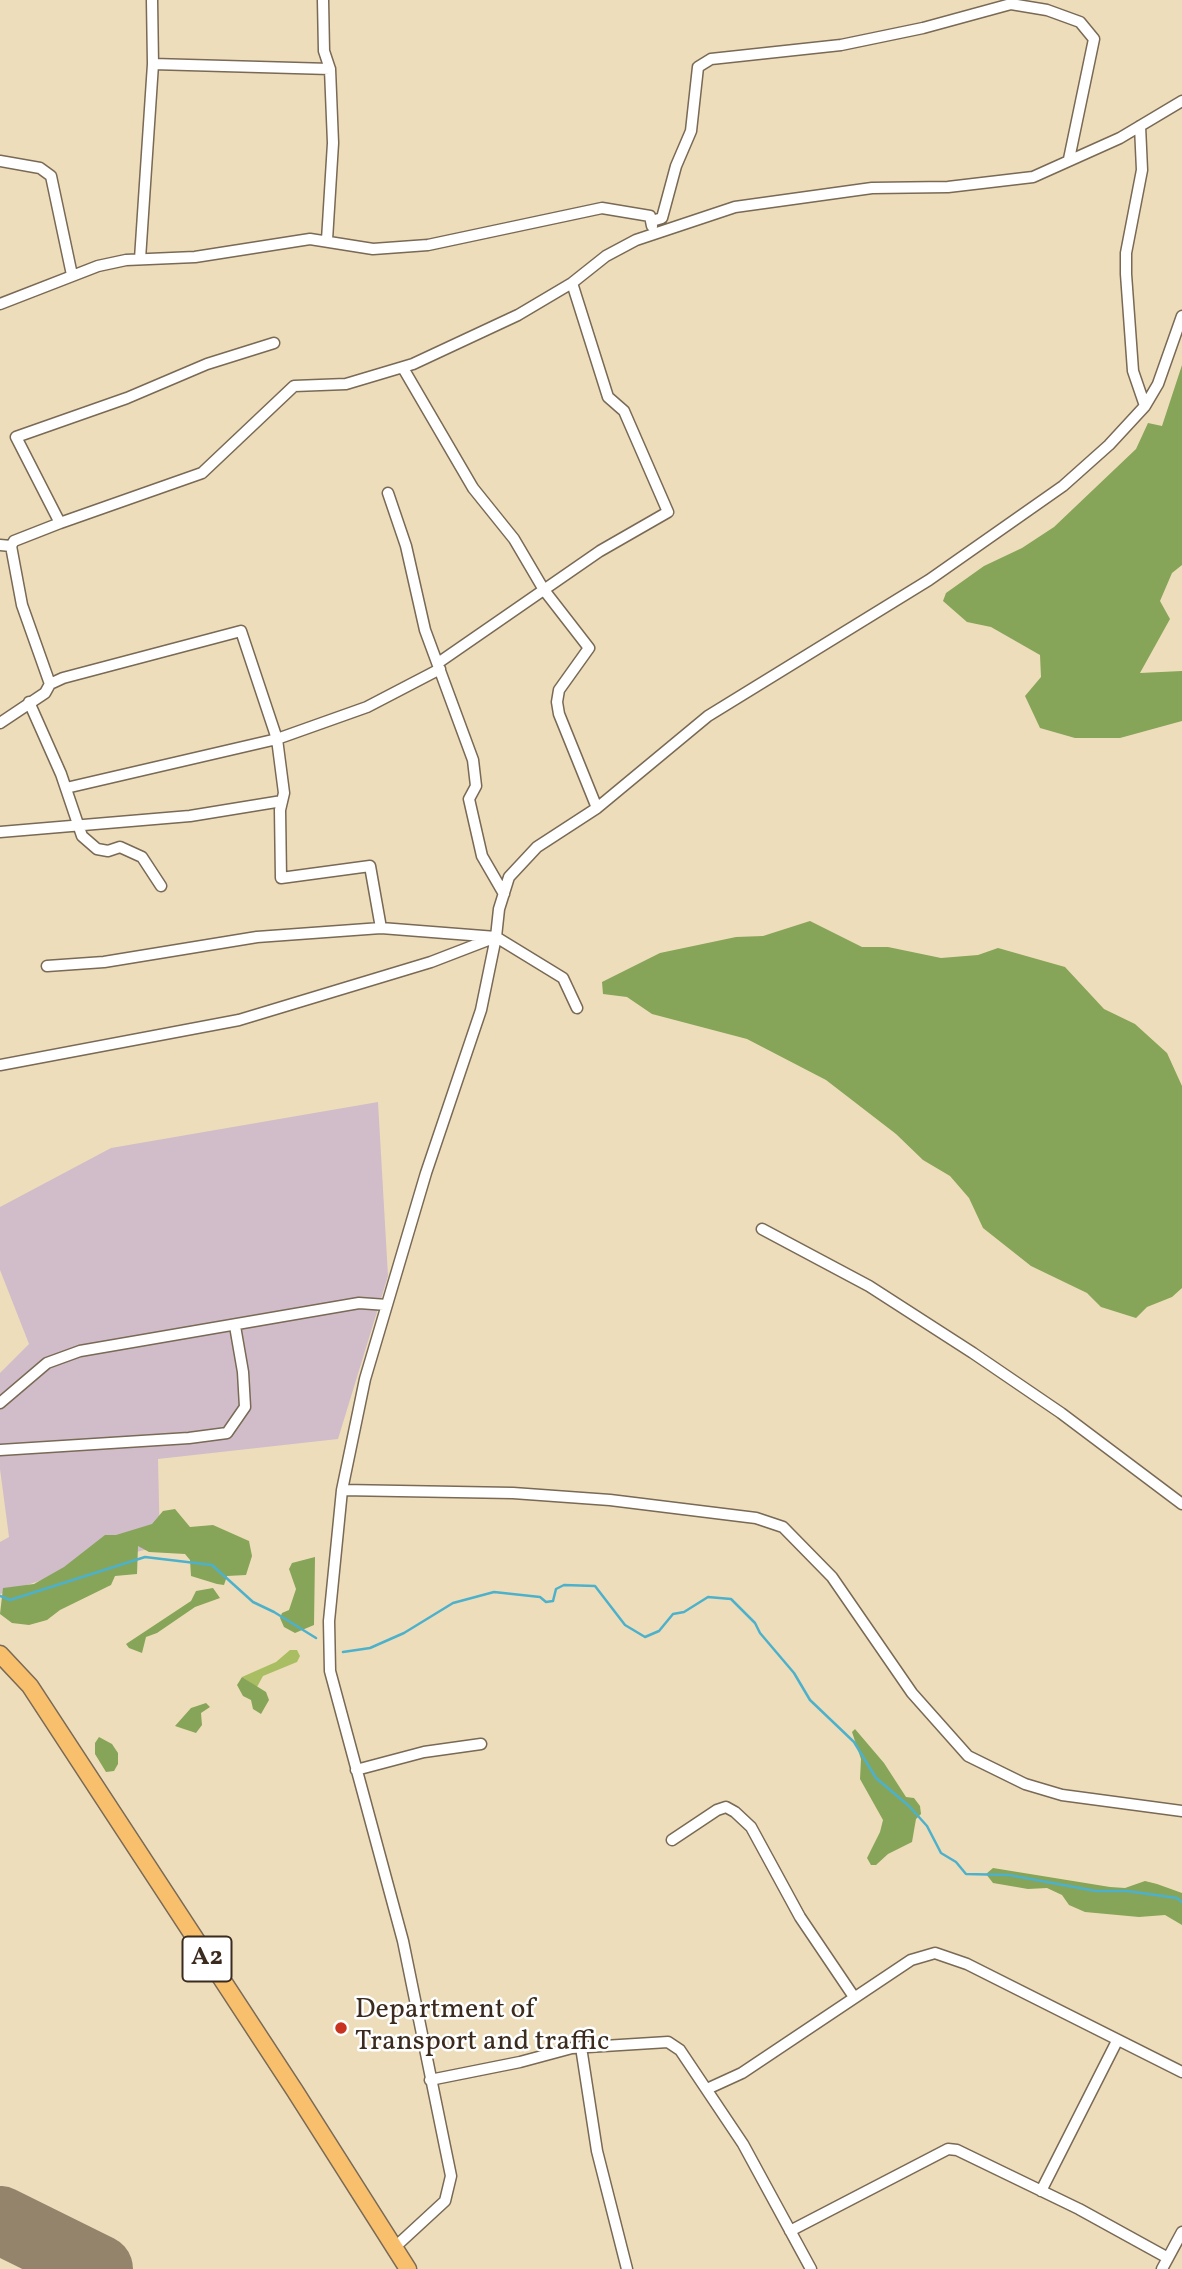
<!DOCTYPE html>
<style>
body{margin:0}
canvas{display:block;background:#edddba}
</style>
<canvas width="1182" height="2269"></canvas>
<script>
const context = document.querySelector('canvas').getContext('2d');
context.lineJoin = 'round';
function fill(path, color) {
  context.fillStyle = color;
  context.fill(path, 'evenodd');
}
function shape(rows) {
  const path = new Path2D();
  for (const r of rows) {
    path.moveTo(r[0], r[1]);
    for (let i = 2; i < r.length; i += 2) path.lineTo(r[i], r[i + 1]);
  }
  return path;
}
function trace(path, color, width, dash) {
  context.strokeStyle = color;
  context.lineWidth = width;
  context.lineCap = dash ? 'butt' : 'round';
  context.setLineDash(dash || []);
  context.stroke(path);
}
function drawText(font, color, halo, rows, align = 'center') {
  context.font = font + ' Vollkorn,serif';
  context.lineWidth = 5;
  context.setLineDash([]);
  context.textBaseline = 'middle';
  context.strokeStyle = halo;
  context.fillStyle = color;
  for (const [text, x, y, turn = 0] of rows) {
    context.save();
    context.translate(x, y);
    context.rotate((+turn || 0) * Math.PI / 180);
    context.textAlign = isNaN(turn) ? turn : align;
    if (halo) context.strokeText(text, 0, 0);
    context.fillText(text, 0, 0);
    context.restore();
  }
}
const industrial = shape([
 [378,1102,388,1276,338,1439,158,1459,160,1546,93,1563,0,1594,0,1542,9,1537,0,1469,0,1373,29,1344,0,1270,0,1207,111,1148]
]);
const green = shape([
 [290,1650,297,1650,300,1656,297,1662,263,1676,257,1687,242,1677,276,1662]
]);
const forest = shape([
 [1182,365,1182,565,1172,573,1160,601,1170,619,1140,673,1182,671,1182,721,1120,738,1075,738,1040,728,1025,696,1041,677,1040,655,991,627,967,622,943,601,946,593,984,566,1022,548,1054,527,1136,449,1148,423,1162,426],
 [810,921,862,947,888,947,941,958,978,955,998,948,1065,967,1104,1009,1135,1024,1167,1053,1182,1086,1182,1288,1172,1297,1147,1307,1136,1318,1101,1307,1087,1293,1031,1266,983,1228,969,1198,950,1176,923,1160,896,1134,826,1080,747,1039,652,1014,627,997,603,994,602,982,660,953,736,937,763,936],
 [175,1509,190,1527,213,1525,249,1541,252,1556,246,1575,227,1576,224,1585,217,1584,191,1576,190,1560,185,1554,149,1552,138,1546,137,1574,115,1576,111,1585,60,1610,47,1620,29,1625,12,1623,0,1614,3,1588,34,1584,64,1567,105,1535,116,1535,152,1524,163,1511],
 [315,1557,314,1625,295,1633,284,1627,280,1618,282,1613,289,1610,296,1589,289,1569,292,1563],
 [213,1588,220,1598,195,1607,157,1633,146,1637,142,1653,129,1648,126,1644,191,1601,196,1591],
 [242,1677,266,1692,269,1700,261,1714,253,1709,251,1700,243,1696,237,1685],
 [206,1703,210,1707,201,1713,202,1725,196,1733,175,1726,191,1708],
 [855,1729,884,1763,906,1797,914,1798,920,1806,921,1814,916,1819,912,1842,888,1854,876,1865,871,1865,867,1858,880,1832,883,1820,860,1779,861,1759,852,1732],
 [99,1737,112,1744,118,1753,118,1764,114,1771,106,1772,95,1754,95,1743],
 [993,1868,1110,1887,1125,1888,1145,1881,1157,1884,1182,1893,1182,1925,1165,1915,1139,1917,1085,1912,1069,1905,1062,1895,1047,1888,1028,1889,993,1883,986,1874]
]);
const stream = shape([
 [0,1596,10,1600,145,1557,212,1565,253,1602,274,1612,316,1638],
 [343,1652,370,1648,404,1633,453,1603,494,1592,540,1597,546,1602,553,1601,556,1589,564,1585,595,1586,625,1625,645,1637,659,1631,673,1614,684,1612,708,1597,731,1599,755,1623,760,1633,794,1673,810,1700,854,1742,876,1778,909,1806,927,1826,941,1853,956,1862,966,1874,1009,1875,1096,1891,1127,1891,1177,1898,1182,1902]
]);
const runway = shape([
 [0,2220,99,2269]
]);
const street = shape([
 [323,0,324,51,330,69,333,143,327,240],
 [153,64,330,69],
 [1140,126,1142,170,1126,253,1126,274,1133,371,1145,406],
 [0,161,40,168,51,176,72,275],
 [652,221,662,218,676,166,691,131,698,67,711,59,841,45,923,28,1011,4,1047,10,1080,22,1094,39,1069,159],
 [140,259,153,64,152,0],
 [0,304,98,266,126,260,195,257,310,239,373,249,428,245,602,208,650,216,652,226],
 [403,368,473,488,514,539,544,590,589,648,559,690,557,702,559,714,597,808],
 [388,493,406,546,425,630,473,760,476,786,469,799,482,856,504,894],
 [60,523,16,437,127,398,207,364,274,343],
 [0,545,11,546,14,541,60,523,202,473,294,386,346,384,413,364,518,315,572,283,606,256,636,240,735,207,872,188,948,187,1033,177,1120,138,1182,101],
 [11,546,22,605,50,684],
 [438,663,600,551,668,512,624,411,608,397,572,283],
 [29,702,61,774,82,836,97,849,108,851,120,847,142,857,161,886],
 [0,723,45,693,50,684,63,678,241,631,277,739,284,793,280,810,281,878,370,866,381,928],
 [66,788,277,739,367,707,440,669],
 [0,832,190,816,282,801],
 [47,966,104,962,257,937,381,928,496,937,563,978,577,1008],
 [0,1065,239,1020,431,962,496,937,499,909,509,877,537,847,597,808,708,716,929,580,1063,486,1109,445,1145,406,1158,384,1182,316],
 [762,1229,869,1286,973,1353,1061,1413,1182,1504],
 [0,1403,47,1363,80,1351,359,1303,387,1305],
 [0,1450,189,1438,227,1433,245,1407,243,1372,235,1326],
 [342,1490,513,1493,610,1500,756,1518,783,1527,832,1577,912,1693,968,1756,1025,1784,1062,1795,1182,1811],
 [356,1770,424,1752,481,1744],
 [672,1840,717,1810,726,1807,735,1812,751,1827,800,1917,854,1997],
 [581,2047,597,2151,627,2269],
 [430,2080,520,2062,572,2048,668,2042,680,2050,743,2144,811,2269],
 [707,2089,742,2073,911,1960,935,1953,967,1964,1182,2072],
 [1041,2191,1117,2041],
 [790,2231,948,2149,957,2150,1079,2209,1168,2258],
 [394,2248,445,2201,451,2176,403,1941,330,1671,329,1621,342,1490,365,1379,426,1173,481,1010,496,937],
 [1162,2269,1182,2232]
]);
const primary = shape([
 [0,1654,30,1686,295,2091,408,2269]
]);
const markers = [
 [341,2028,7,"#c8321e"]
];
const shields = [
 [207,1959,49]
];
const shieldNames = [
 ["A2",207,1959]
];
const poiNames = [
 ["Department of",355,2012],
 ["Transport and traffic",355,2044]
];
fill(industrial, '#d1bdca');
fill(green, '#a9be62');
fill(forest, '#86a558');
trace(stream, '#4db1cc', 2.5);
trace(runway, '#94846c', 68);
trace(street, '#796955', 13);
trace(primary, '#796955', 19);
trace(street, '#fff', 10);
trace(primary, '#f8bf6c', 16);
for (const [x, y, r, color] of markers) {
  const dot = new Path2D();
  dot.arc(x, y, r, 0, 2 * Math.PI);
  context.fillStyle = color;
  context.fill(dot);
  trace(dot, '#fff', 2.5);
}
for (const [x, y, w] of shields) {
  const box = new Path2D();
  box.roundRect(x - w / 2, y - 22.5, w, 45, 5);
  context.fillStyle = '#fff';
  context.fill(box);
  trace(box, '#3b2a1e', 2);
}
drawText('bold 26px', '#3b2a1e', null, shieldNames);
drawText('28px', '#3b2a1e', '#fff', poiNames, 'left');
</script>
